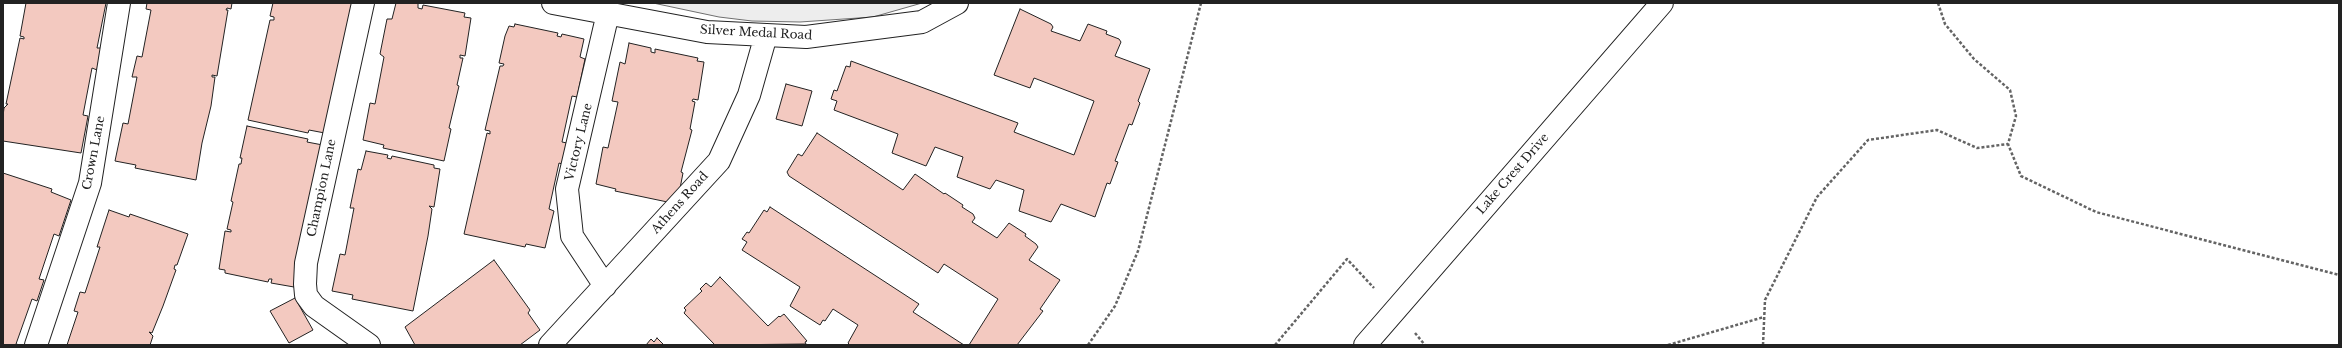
<!DOCTYPE html>
<style>
body{margin:0}
#map{position:relative;width:2342px;height:348px;overflow:hidden;background:#fff;font-family:"Libre Baskerville",serif}
canvas{display:block}
.frame{position:absolute;inset:0;border:4px solid #222;pointer-events:none}
</style>
<div id="map">
<canvas width="2342" height="348"></canvas>
<div class="frame"></div>
</div>
<script>
const context = document.querySelector('canvas').getContext('2d');
context.lineJoin = 'round';
function fill(path, color) {
  context.fillStyle = color;
  context.fill(path, 'evenodd');
}
function shape(rows) {
  const path = new Path2D();
  for (const r of rows) {
    path.moveTo(r[0], r[1]);
    for (let i = 2; i < r.length; i += 2) path.lineTo(r[i], r[i + 1]);
  }
  return path;
}
function trace(path, color, width, dash) {
  context.strokeStyle = color;
  context.lineWidth = width;
  context.lineCap = dash ? 'butt' : 'round';
  context.setLineDash(dash || []);
  context.stroke(path);
}
function drawText(font, color, halo, rows, align = 'center') {
  context.font = font + ' "Libre Baskerville",serif';
  context.lineWidth = 3;
  context.setLineDash([]);
  context.textBaseline = 'middle';
  context.strokeStyle = halo;
  context.fillStyle = color;
  for (const [text, x, y, turn = 0] of rows) {
    context.save();
    context.translate(x, y);
    context.rotate((+turn || 0) * Math.PI / 180);
    context.textAlign = isNaN(turn) ? turn : align;
    if (halo) context.strokeText(text, 0, 0);
    context.fillText(text, 0, 0);
    context.restore();
  }
}
const parking = shape([
 [653,3,922,3,873,17,800,22,752,21,719,17,653,3]
]);
const building = shape([
 [26,3,106,3,97,48,101,48,97,70,92,68,83,115,88,116,81,153,3,141,3,116,4,108,8,104,6,104,20,38,24,39,24,37,20,36,26,3],
 [147,3,232,3,231,9,227,8,226,10,228,10,217,76,212,75,212,77,215,77,211,106,202,143,196,180,135,168,136,165,115,161,123,123,128,124,137,77,132,77,137,56,142,57,151,10,146,9,147,3],
 [273,3,352,3,350,11,355,11,330,134,309,130,308,133,248,120,270,20,274,20,274,17,270,16,273,3],
 [396,3,418,3,418,8,422,9,423,5,465,13,464,17,471,18,465,56,460,55,460,58,463,58,457,85,459,86,449,128,451,129,444,161,383,148,384,145,363,140,370,103,375,104,384,57,380,54,387,19,392,19,396,3],
 [1020,9,1051,24,1053,27,1051,31,1080,41,1088,24,1107,31,1106,34,1119,39,1121,42,1115,56,1150,69,1138,101,1140,103,1132,125,1129,124,1115,161,1118,162,1110,184,1107,183,1095,217,1061,204,1051,222,1019,211,1024,190,996,180,990,189,957,177,963,157,935,147,926,166,892,153,898,134,834,110,837,101,831,99,834,90,837,91,846,66,850,67,851,61,1018,123,1014,132,1074,155,1094,101,1034,78,1030,88,994,75,1020,9],
 [515,24,558,33,557,36,561,37,562,34,584,39,580,57,585,59,577,97,572,96,562,142,567,143,562,164,559,163,549,209,554,211,545,248,526,244,525,247,464,234,487,133,490,134,490,131,485,130,500,66,503,66,504,64,499,63,505,36,509,26,514,27,515,24],
 [629,43,651,48,651,52,655,53,655,49,698,58,697,61,704,62,698,100,693,99,692,101,695,102,690,129,692,130,681,172,683,173,677,204,615,191,616,189,596,184,603,147,608,148,618,102,612,101,620,62,625,64,629,43],
 [786,84,812,91,802,126,776,119,786,84],
 [247,126,308,139,307,142,328,146,294,287,271,283,272,279,269,279,268,282,225,273,225,270,219,269,225,231,231,232,231,230,227,229,233,202,231,201,239,164,241,164,242,158,240,158,247,126],
 [817,133,903,190,915,174,944,194,945,193,963,205,962,207,973,214,975,218,972,222,997,238,1009,223,1026,234,1025,236,1036,244,1038,247,1029,260,1060,280,1040,309,1043,311,1017,345,969,345,998,299,944,264,938,273,789,176,787,172,798,154,802,156,817,133],
 [366,151,388,155,387,158,391,159,392,156,434,165,434,168,440,169,434,207,429,206,432,209,428,236,413,311,352,299,353,295,332,291,340,254,345,255,354,208,350,208,358,169,361,170,366,151],
 [3,173,52,189,51,192,71,200,59,236,54,234,39,279,44,280,37,301,32,299,16,344,20,345,3,345,3,173],
 [770,207,919,304,913,312,964,345,850,345,848,343,858,325,833,309,825,321,823,320,820,325,790,306,800,287,742,250,747,242,742,239,747,232,749,233,764,210,767,212,770,207],
 [109,210,129,217,130,214,188,234,177,265,175,265,174,269,176,270,163,306,152,333,149,332,153,336,150,345,67,345,78,312,74,311,80,292,85,293,100,247,97,247,109,210],
 [494,260,530,310,528,313,540,330,520,345,415,345,405,327,494,260],
 [720,277,768,326,779,316,780,317,784,314,807,341,805,342,806,344,715,345,684,313,686,310,684,308,702,291,700,289,706,283,711,287,720,277],
 [295,298,313,330,289,343,270,311,295,298],
 [657,338,664,345,646,345,651,339,654,342,657,338]
]);
const path = shape([
 [1938,3,1945,24,1974,59,2010,90,2016,116,2008,144,2021,176,2096,212,2339,275],
 [1415,333,1425,345],
 [1088,345,1115,306,1138,251,1201,3],
 [1275,345,1347,259,1374,288],
 [1668,345,1764,317],
 [1763,345,1765,300,1817,197,1868,140,1937,130,1977,148,2008,144]
]);
const minor = shape([
 [363,3,306,263,305,284,306,295,314,306,369,345],
 [553,3,707,32,806,37,922,22,957,3],
 [605,286,572,236,567,189,608,13],
 [36,345,90,183,119,3],
 [550,345,719,161,749,95,766,35]
]);
const major = shape([
 [1365,345,1662,3]
]);
const streetNames = [
 ["Silver Medal Road",756,33,3],
 ["Victory Lane",579,142,-76],
 ["Crown Lane",94,153,-79],
 ["Lake Crest Drive",1513,174,-49],
 ["Champion Lane",322,188,-78],
 ["Athens Road",680,203,-48]
];
fill(parking, '#ededed');
trace(parking, '#6f6f6f', 1);
fill(building, '#f3c9c0');
trace(building, '#222', 1);
trace(minor, '#222', 24);
trace(major, '#222', 24);
trace(path, '#646464', 2.5, [3, 2]);
trace(minor, '#fff', 22);
trace(major, '#fff', 22);
drawText('12px', '#222', '#fff', streetNames);
</script>
